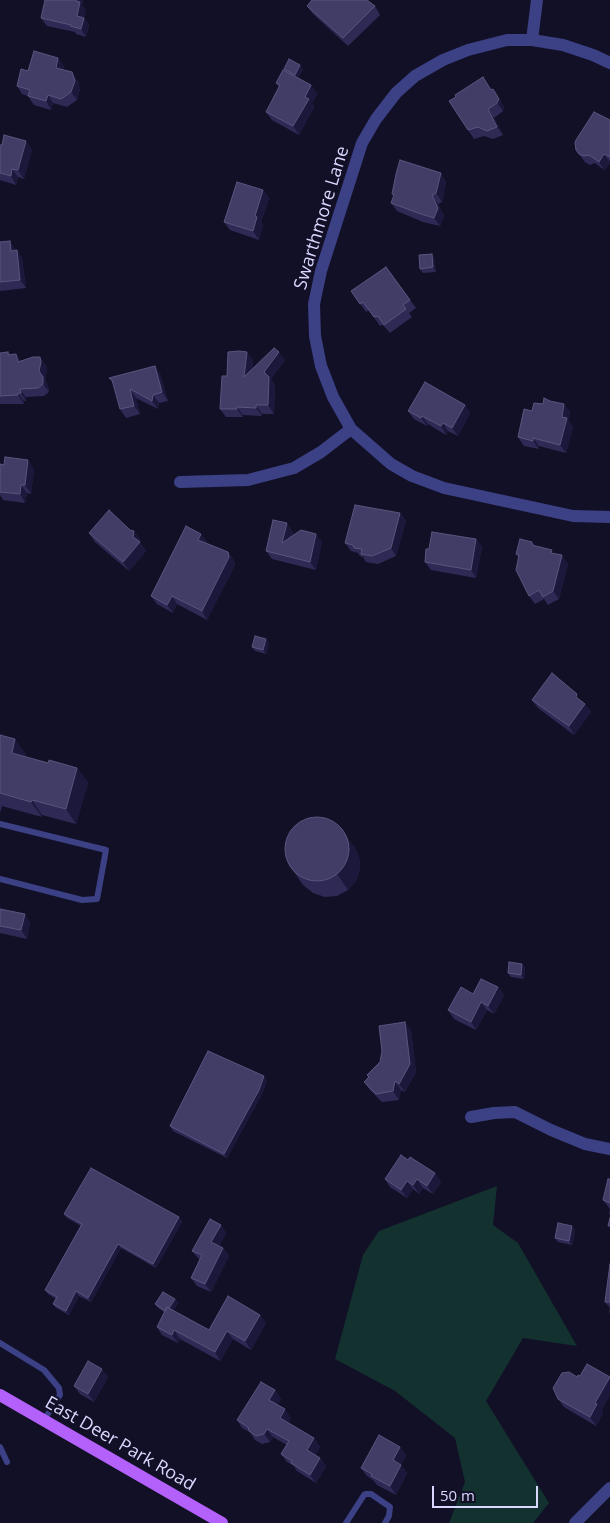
<!DOCTYPE html>
<style>
body{margin:0}
#map{position:relative;width:610px;height:1523px;overflow:hidden;background:#121027;font-family:"Open Sans",sans-serif}
canvas{display:block}
.scale{position:absolute;left:432px;top:1486px;width:106px;height:22px;box-sizing:border-box;border:2px solid #d9d7fe;border-top:0;padding-left:6px;font-size:15px;line-height:18px;white-space:nowrap;color:#d9d7fe;-webkit-text-stroke:4px #121027;paint-order:stroke}
</style>
<div id="map">
<canvas width="610" height="1523"></canvas>
<div class="scale">50 m</div>
</div>
<script>
const context = document.querySelector('canvas').getContext('2d');
context.lineJoin = 'round';
function fill(path, color) {
  context.fillStyle = color;
  context.fill(path, 'evenodd');
}
function shape(rows) {
  const path = new Path2D();
  for (const r of rows) {
    if (r.length === 3) {
      path.moveTo(r[0] + r[2], r[1]);
      path.arc(r[0], r[1], r[2], 0, 2 * Math.PI);
      continue;
    }
    path.moveTo(r[0], r[1]);
    for (let i = 2; i < r.length; i += 2) path.lineTo(r[i], r[i + 1]);
  }
  return path;
}
function trace(path, color, width, dash) {
  context.strokeStyle = color;
  context.lineWidth = width;
  context.lineCap = dash ? 'butt' : 'round';
  context.setLineDash(dash || []);
  context.stroke(path);
}
function drawText(font, color, halo, rows, align = 'center') {
  context.font = font + ' "Open Sans",sans-serif';
  context.lineWidth = 4.5;
  context.setLineDash([]);
  context.textBaseline = 'middle';
  context.strokeStyle = halo;
  context.fillStyle = color;
  for (const [text, x, y, turn = 0] of rows) {
    context.save();
    context.translate(x, y);
    context.rotate((+turn || 0) * Math.PI / 180);
    context.textAlign = isNaN(turn) ? turn : align;
    if (halo) context.strokeText(text, 0, 0);
    context.fillText(text, 0, 0);
    context.restore();
  }
}
const green = shape([
 [497,1186,493,1225,518,1243,577,1346,523,1338,486,1401,549,1503,533,1523,449,1523,465,1482,455,1438,395,1391,335,1359,363,1255,379,1231]
]);
const service = shape([
 [0,824,106,850,97,899,82,900,0,879],
 [0,1343,44,1370,59,1388,60,1395,44,1420],
 [0,1447,7,1462],
 [346,1523,364,1495,366,1494,371,1494,390,1507,389,1516,385,1523]
]);
const minor = shape([
 [532,40,537,0],
 [610,63,593,55,563,45,532,40,507,40,468,50,443,60,415,76,396,93,376,119,362,143,321,271,314,304,315,336,321,366,333,397,351,429,391,464,412,476,444,488,573,516,610,517],
 [180,482,248,480,294,468,321,452,351,429],
 [471,1117,494,1113,515,1112,551,1130,585,1144,610,1149],
 [575,1523,610,1488]
]);
const primary = shape([
 [0,1395,222,1523]
]);
const wall = shape([
 [45,0,83,0,82,5,86,10,84,18,89,25,86,37,76,34,75,32,47,26,41,18],
 [307,6,375,6,380,15,348,46,313,14],
 [58,58,64,67,63,70,78,81,80,89,77,100,67,107,53,103,51,110,34,105,28,96,22,94,17,86,28,71],
 [284,69,303,69,298,78,311,85,317,94,312,103,314,107,299,135,272,120,266,112,279,87,276,83,286,72],
 [493,89,504,107,503,111,494,118,503,135,493,139,484,136,474,139,449,101],
 [610,120,610,163,604,170,595,163,590,165,585,162,576,150],
 [26,141,32,150,24,179,18,177,16,185,0,180,0,145,2,145],
 [446,181,442,202,438,204,444,216,440,226,423,222,397,211,391,203],
 [263,190,269,198,261,222,263,225,259,240,230,230,224,222],
 [0,242,15,249,22,258,26,288,1,291,0,290],
 [432,254,434,258,436,272,423,273,420,269],
 [386,267,416,308,409,313,412,317,390,333,383,325,380,326,369,310,366,312,351,291],
 [8,352,10,354,21,361,46,365,47,370,45,379,48,386,49,392,44,396,26,397,26,401,24,401,24,404,0,404,0,353],
 [253,360,252,370,285,360,271,379,275,386,274,414,262,414,262,416,243,415,243,417,226,417,220,409,227,376],
 [160,374,168,401,159,403,158,409,136,398,140,414,126,418,120,409,114,384,109,378],
 [465,405,470,413,458,436,448,431,446,435,428,424,427,426,414,419,408,411],
 [532,411,570,412,568,420,573,427,566,453,539,446,539,449,524,446,518,437],
 [0,464,34,469,31,494,27,493,25,503,3,500,0,495],
 [400,513,406,521,396,556,378,564,366,562,363,557,360,556,358,553,351,551,345,543],
 [293,532,292,537,322,542,316,570,272,559,266,551],
 [89,533,140,539,140,542,146,551,129,571,95,542],
 [201,534,207,542,207,543,228,552,234,561,235,565,207,620,177,604,173,613,157,604,151,596],
 [476,539,482,547,476,578,431,570,425,562,429,549],
 [532,542,535,546,554,554,568,564,559,599,548,605,544,599,535,604,529,596,519,558,516,554],
 [269,643,266,654,255,651,252,647],
 [532,700,582,701,591,712,574,735,538,708],
 [0,735,26,754,25,757,48,763,77,768,88,783,76,824,42,815,42,817,2,806,0,813],
 [353,845,359,856,360,869,356,881,348,890,337,896,325,897,313,893,303,885,292,869],
 [0,909,30,922,27,939,0,933],
 [522,964,525,968,524,979,511,977,508,973],
 [498,987,504,995,494,1014,487,1010,476,1030,454,1019,448,1010,473,994],
 [405,1022,411,1031,416,1072,405,1092,401,1090,399,1100,382,1102,370,1090,364,1082,380,1062],
 [267,1081,262,1094,227,1158,173,1131,170,1126],
 [408,1160,435,1173,441,1182,433,1194,423,1188,419,1194,413,1189,407,1198,390,1187,385,1179],
 [610,1179,610,1215,609,1213,610,1209,603,1200],
 [64,1214,179,1217,182,1222,156,1268,121,1248,91,1302,79,1296,69,1315,56,1308,53,1304,56,1299,48,1294,45,1290,81,1226,67,1218],
 [221,1225,226,1233,219,1246,223,1248,229,1256,211,1292,197,1286,191,1278,200,1260,198,1258,192,1251],
 [572,1226,575,1231,572,1245,558,1242,555,1238],
 [610,1264,610,1314,609,1312,610,1308,605,1302],
 [175,1299,178,1303,173,1311,209,1330,260,1315,266,1323,251,1350,233,1339,220,1361,180,1339,178,1343,162,1335,157,1327,164,1312,158,1308,155,1304],
 [108,1377,94,1402,80,1394,74,1386],
 [275,1390,281,1399,277,1405,291,1418,288,1423,314,1438,320,1447,315,1455,320,1458,326,1466,316,1483,297,1471,294,1466,287,1462,281,1454,287,1445,273,1437,270,1442,262,1444,255,1440,250,1432,242,1428,237,1420],
 [558,1399,602,1410,603,1413,596,1426,564,1407],
 [400,1447,406,1455,401,1465,407,1473,396,1495,377,1485,373,1480,367,1476,361,1468]
]);
const shadedWall = shape([
 [76,0,83,0,82,5,86,10,84,18,89,25,86,37,81,29,77,16],
 [58,58,64,67,61,76,56,68],
 [300,65,303,69,298,79,295,75],
 [72,72,78,81,80,89,77,100,71,92],
 [311,85,317,94,312,103,314,107,299,135,293,126,305,97],
 [493,89,504,107,503,111,497,103],
 [48,95,53,103,51,110,46,101],
 [488,109,494,118,503,135,497,127],
 [26,141,32,150,24,179,18,170],
 [604,154,610,162,604,170,599,162],
 [12,169,18,177,16,185,11,176],
 [441,173,446,181,442,202,436,193],
 [263,190,269,198,261,222,263,225,259,240,253,231,255,216],
 [432,195,438,204,444,216,440,226,434,218],
 [10,241,15,249,17,259,11,251],
 [17,250,22,258,26,288,20,280],
 [432,254,434,258,436,272,433,267],
 [247,352,253,360,250,386,244,377],
 [279,352,285,360,271,379,275,386,274,414,268,405,264,372],
 [16,354,22,362,18,362],
 [40,357,46,365,47,370,45,379,48,386,49,392,43,384,39,371],
 [155,366,160,374,168,401,162,392],
 [20,389,26,397,26,401,21,393],
 [130,389,136,398,140,414,134,406],
 [18,393,24,401,24,404,18,395],
 [153,395,159,403,158,409,152,401],
 [564,404,570,412,568,420,573,427,566,453,560,445,562,417],
 [256,405,262,414,262,416,256,408],
 [465,405,470,413,458,436,452,428],
 [237,407,243,415,243,417,237,409],
 [422,416,428,424,427,426,421,418],
 [443,423,448,431,446,435,441,426],
 [533,438,539,446,539,449,533,441],
 [28,460,34,469,31,494,25,485],
 [21,485,27,493,25,503,20,494],
 [400,513,406,521,396,556,391,548],
 [287,523,293,532,288,551,282,543],
 [134,531,140,539,139,543,140,542,146,551,129,571,123,562,133,537],
 [201,534,207,542,204,548,198,540],
 [316,534,322,542,316,570,310,562],
 [476,539,482,547,476,578,471,570],
 [228,552,234,561,235,565,207,620,202,611],
 [562,555,568,564,559,599,553,591],
 [172,596,177,604,173,613,167,605],
 [266,639,269,643,266,654,263,650],
 [585,704,591,712,574,735,569,726],
 [15,739,26,754,22,768,12,753],
 [77,768,88,783,76,824,66,809],
 [32,800,42,815,42,817,31,802],
 [342,830,353,845,359,856,360,869,356,881,348,890,337,874],
 [25,914,30,922,27,939,21,930],
 [522,964,525,968,524,979,521,975],
 [498,987,504,995,494,1014,488,1006],
 [481,1002,487,1010,476,1030,471,1022],
 [405,1022,411,1031,416,1072,405,1092,399,1084],
 [264,1076,267,1081,262,1094,227,1158,224,1154],
 [395,1081,401,1090,399,1100,393,1091],
 [435,1173,441,1182,433,1194,427,1186],
 [417,1179,423,1188,419,1194,413,1185],
 [407,1181,413,1189,407,1198,401,1190],
 [179,1217,182,1222,156,1268,153,1264],
 [221,1225,226,1233,217,1250,211,1242],
 [572,1226,575,1231,572,1245,569,1241],
 [118,1244,121,1248,91,1302,88,1298],
 [223,1248,229,1256,211,1292,205,1284],
 [76,1291,79,1296,69,1315,66,1311],
 [175,1299,178,1303,170,1316,167,1311],
 [260,1315,266,1323,251,1350,245,1341],
 [174,1330,180,1339,178,1343,172,1335],
 [227,1331,233,1339,220,1361,215,1352],
 [102,1369,108,1377,94,1402,88,1394],
 [610,1377,610,1396,602,1410,603,1413,596,1426,590,1417,595,1403],
 [275,1390,281,1399,275,1408,269,1400],
 [285,1409,291,1418,286,1426,280,1418],
 [267,1429,273,1437,270,1442,264,1434],
 [314,1438,320,1447,313,1458,307,1450],
 [400,1447,406,1455,399,1469,393,1460],
 [320,1458,326,1466,316,1483,310,1475],
 [401,1465,407,1473,396,1495,390,1486]
]);
const building = shape([
 [45,0,76,0,76,1,80,2,77,16,84,18,81,29,70,26,71,25,41,18,45,0],
 [312,0,367,0,375,6,343,38,307,6,312,0],
 [34,51,58,58,56,68,72,72,75,81,71,92,61,99,48,95,46,101,28,96,30,90,17,86,21,69,28,71,34,51],
 [289,59,300,65,295,75,284,69,289,59],
 [283,70,311,85,305,97,309,99,293,126,266,112,280,85,276,83,283,70],
 [483,77,491,90,493,89,499,99,497,103,488,109,497,127,487,131,478,127,468,130,449,101,456,97,455,95,483,77],
 [594,112,610,120,610,157,604,154,599,162,589,155,584,156,579,154,576,150,575,143,576,140,594,112],
 [4,135,26,141,18,170,12,169,11,176,0,173,0,145,2,145,4,135],
 [400,160,441,173,436,193,432,195,438,208,434,218,418,213,391,203,394,195,392,194,396,174,400,160],
 [237,182,263,190,255,216,257,217,253,231,224,222,237,182],
 [10,241,11,251,17,250,20,280,0,282,0,242,10,241],
 [432,254,433,267,420,269,419,255,432,254],
 [386,267,410,300,403,305,406,309,384,325,378,316,374,317,363,302,360,304,351,291,386,267],
 [274,348,279,352,264,372,269,377,268,405,256,405,256,408,237,407,237,409,220,409,222,376,227,376,228,352,239,351,247,352,244,377,274,348],
 [8,352,8,355,16,354,18,362,33,357,40,357,41,362,39,371,43,377,43,384,38,388,20,389,21,393,18,393,18,395,0,396,0,353,8,352],
 [155,366,162,392,153,395,152,401,130,389,134,406,120,409,112,380,109,378,155,366],
 [425,382,465,405,452,428,443,423,441,426,422,416,421,418,408,411,425,382],
 [544,398,550,401,564,404,562,417,567,418,560,445,533,438,533,441,518,437,524,409,532,411,534,403,543,404,544,398],
 [5,457,28,460,25,485,21,485,20,494,0,492,0,464,4,465,5,457],
 [355,505,400,513,391,548,372,556,361,554,362,549,354,548,353,545,345,543,355,505],
 [109,510,130,530,134,531,133,537,140,542,123,562,89,533,109,510],
 [273,520,287,523,282,543,301,530,316,534,310,562,266,551,273,520],
 [186,526,201,534,198,540,228,552,229,557,202,611,172,596,167,605,151,596,186,526],
 [432,532,476,539,471,570,425,562,426,549,429,549,432,532],
 [520,539,532,542,532,545,552,550,551,553,562,555,553,591,543,597,539,590,529,596,516,570,519,555,516,554,520,539],
 [255,636,266,639,263,650,252,647,255,636],
 [552,673,577,694,576,697,585,704,569,726,532,700,552,673],
 [0,735,15,739,12,753,48,763,49,760,77,768,66,809,32,800,31,802,0,793,0,735],
 [317,849,32],
 [0,909,25,914,21,930,0,926,0,909],
 [509,962,522,964,521,975,508,973,509,962],
 [481,979,498,987,488,1006,481,1002,471,1022,448,1010,461,987,473,994,481,979],
 [405,1022,410,1064,399,1084,395,1081,393,1091,376,1094,364,1082,369,1077,367,1075,380,1062,382,1051,379,1026,405,1022],
 [208,1051,264,1076,259,1090,224,1154,170,1126,208,1051],
 [401,1155,408,1160,410,1157,435,1173,427,1186,417,1179,413,1185,407,1181,401,1190,385,1179,401,1155],
 [91,1168,179,1217,153,1264,118,1244,88,1298,76,1291,66,1311,53,1304,57,1297,45,1290,82,1224,64,1214,91,1168],
 [608,1179,610,1179,610,1203,603,1200,608,1179],
 [610,1218,610,1226,608,1226,610,1218],
 [210,1219,221,1225,211,1242,223,1248,205,1284,191,1278,202,1255,192,1251,210,1219],
 [558,1223,572,1226,569,1241,555,1238,558,1223],
 [610,1264,610,1302,605,1302,610,1264],
 [163,1292,175,1299,169,1308,167,1307,165,1311,155,1304,163,1292],
 [228,1296,260,1315,245,1341,227,1331,215,1352,174,1330,172,1335,157,1327,167,1307,209,1330,228,1296],
 [88,1361,102,1369,88,1394,74,1386,88,1361],
 [587,1364,610,1377,595,1403,597,1404,590,1417,558,1399,553,1388,562,1373,569,1372,577,1377,578,1375,580,1376,587,1364],
 [261,1382,275,1390,269,1400,285,1409,280,1418,314,1438,307,1450,320,1458,310,1475,291,1463,292,1461,281,1454,289,1441,267,1429,264,1434,256,1436,249,1431,248,1427,237,1420,261,1382],
 [379,1435,400,1447,393,1460,401,1465,390,1486,371,1476,372,1474,361,1468,379,1435]
]);
const streetNames = [
 ["Swarthmore Lane",322,218,-73],
 ["East Deer Park Road",120,1444,30]
];
fill(green, '#13312e');
trace(service, '#3c4085', 6);
trace(minor, '#3c4085', 12);
trace(primary, '#b461fc', 12);
fill(wall, '#2f2a55');
fill(shadedWall, '#1c183b');
fill(building, '#413d67');
trace(building, '#59557f', 1);
drawText('18px', '#d9d7fe', '#121027', streetNames);
</script>
